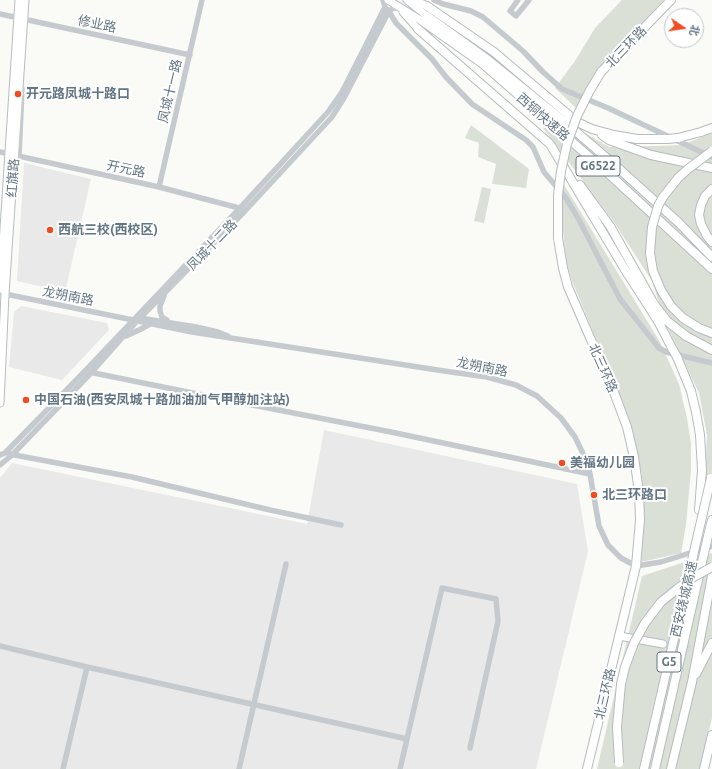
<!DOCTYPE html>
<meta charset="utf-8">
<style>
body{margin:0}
#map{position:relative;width:712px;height:769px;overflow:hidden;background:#fafaf7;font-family:Ubuntu,"Noto Sans SC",sans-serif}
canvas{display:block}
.north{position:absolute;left:664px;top:8px;width:40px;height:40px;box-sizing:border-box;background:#fff;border:1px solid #c1c8ce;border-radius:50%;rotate:103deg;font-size:11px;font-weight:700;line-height:16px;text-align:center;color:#637684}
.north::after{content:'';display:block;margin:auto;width:14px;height:18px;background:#f04c21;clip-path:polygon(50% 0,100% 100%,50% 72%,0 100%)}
</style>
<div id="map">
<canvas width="712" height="769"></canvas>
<div class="north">北</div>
</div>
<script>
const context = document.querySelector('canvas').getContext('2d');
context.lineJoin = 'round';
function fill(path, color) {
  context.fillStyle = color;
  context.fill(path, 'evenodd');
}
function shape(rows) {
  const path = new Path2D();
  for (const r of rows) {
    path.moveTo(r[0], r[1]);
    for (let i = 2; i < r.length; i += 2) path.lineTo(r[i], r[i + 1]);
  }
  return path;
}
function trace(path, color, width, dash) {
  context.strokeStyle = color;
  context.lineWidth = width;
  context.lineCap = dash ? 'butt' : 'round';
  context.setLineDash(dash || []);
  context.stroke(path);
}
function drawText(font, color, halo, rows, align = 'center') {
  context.font = font + ' Ubuntu,"Noto Sans SC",sans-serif';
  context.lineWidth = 4;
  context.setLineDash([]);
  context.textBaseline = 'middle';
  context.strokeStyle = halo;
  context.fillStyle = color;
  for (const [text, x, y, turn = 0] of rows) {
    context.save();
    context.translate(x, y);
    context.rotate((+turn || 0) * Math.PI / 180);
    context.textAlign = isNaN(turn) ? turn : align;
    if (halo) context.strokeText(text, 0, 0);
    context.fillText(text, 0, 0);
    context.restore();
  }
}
const built = shape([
 [24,163,91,179,65,292,17,281],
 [21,306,107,323,109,330,62,380,9,367,14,312],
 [324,430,577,484,588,551,536,769,0,769,0,478,12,463,307,524]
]);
const green = shape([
 [622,0,664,0,612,54,590,84,577,109,555,88,575,61,595,28],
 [554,115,609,147,658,146,682,145,712,133,712,477,705,476,707,435,699,393,666,324,652,281,614,222,543,128],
 [471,125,529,169,526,188,492,184,496,164,478,157,479,143,465,138],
 [563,183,660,342,679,384,687,418,691,444,691,470,686,525,681,553,641,562,644,527,642,475,627,414,572,281,566,261,563,231,561,201],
 [482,187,491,189,484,223,474,221],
 [712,553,712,718,700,769,597,769,642,576]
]);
const majorTunnel = shape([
 [663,644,712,653]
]);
const minor = shape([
 [434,0,443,4,471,11,483,17,523,51,543,72,562,89,608,108,712,157],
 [518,0,510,11,516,16,529,0],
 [388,10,396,23,432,59,446,77,472,104,526,140,533,147,544,172,566,198,578,218,620,299,659,348,666,352,712,363],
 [0,14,190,55],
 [0,152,159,187,243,209],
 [19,156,22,89],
 [159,187,202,0],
 [0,293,192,332,444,371,487,377,516,385,537,396,561,418,575,437,588,464,590,474,599,526,608,545,621,558,636,566,661,562,712,546],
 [164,296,160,306,160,311,162,317,167,320],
 [140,318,196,327,218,332,228,336],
 [126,336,141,329,150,324],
 [89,372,227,400,391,432,590,474],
 [9,454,132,477,270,510,341,525],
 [0,455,5,453,86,370,240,208,328,112,342,92,367,43,385,7,383,0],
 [0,465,12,455,91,373,137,321,245,211,332,117,344,98,389,11,394,8,399,8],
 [0,646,87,667,407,739],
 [63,769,87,667],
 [239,769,286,564],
 [400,769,442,588,496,599,498,621,470,748]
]);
const major = shape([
 [388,0,422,21],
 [407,0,427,16],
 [415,0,427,6],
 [403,12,418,29],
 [0,289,19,0],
 [0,403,5,294,25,0],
 [619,636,663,644]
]);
const highway = shape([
 [427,6,494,52,577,122,592,129,614,135,637,139,667,139],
 [427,16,487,59,566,123,616,166,678,222,712,257],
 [422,21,483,64,610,175,712,269],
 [418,29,550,144,624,268,658,321,673,350],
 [601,72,671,0],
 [602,135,609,140,651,155,712,168],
 [678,138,701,132,712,128],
 [580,185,610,226,654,304,667,321,686,336,712,350],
 [712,189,705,196,701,205,699,215,701,224,707,236,712,242],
 [558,238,563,268,568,287,615,395,627,427,634,457,639,492,640,520,636,566,587,769],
 [650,253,653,271,661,290,671,306,683,318,699,328,712,333],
 [677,357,691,391,696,412,700,435,702,470,699,510],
 [708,536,712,520],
 [696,674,712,643],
 [644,769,693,556],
 [655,769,702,562],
 [671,769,692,682,712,576],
 [704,769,712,735]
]);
const highwayBridge = shape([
 [667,139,678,138],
 [558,238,558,195,561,171,567,144,577,116,589,92,601,72],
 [650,253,652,227,658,206,663,197,678,178,688,169,712,151],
 [673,350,677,357],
 [693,556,711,478],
 [702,562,708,536],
 [619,763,617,727,621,684,625,667,634,643,645,623,661,602,677,589,692,578,712,567]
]);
const markers = [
 [18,94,4,"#f04c21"],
 [50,230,4,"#f04c21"],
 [26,400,4,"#f04c21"],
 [562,463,4,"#f04c21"],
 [594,495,4,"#f04c21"]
];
const shields = [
 [598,166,44],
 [669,662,24]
];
const shieldNames = [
 ["G6522",598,166],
 ["G5",669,662]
];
const streetNames = [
 ["修业路",97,24,12],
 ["北三环路",626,47,-46],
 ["凤城十一路",170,91,-77],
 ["西铜快速路",543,117,41],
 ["开元路",126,169,12],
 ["红旗路",13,178,-86],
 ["凤城十二路",212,245,-46],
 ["龙朔南路",68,296,11],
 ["龙朔南路",482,367,11],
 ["北三环路",603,368,66],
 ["西安绕城高速",684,599,-77],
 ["北三环路",605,694,-77]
];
const poiNames = [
 ["开元路凤城十路口",26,94],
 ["西航三校(西校区)",58,230],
 ["中国石油(西安凤城十路加油加气甲醇加注站)",34,400],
 ["美福幼儿园",570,463],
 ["北三环路口",602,495]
];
fill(built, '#e8e9e8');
fill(green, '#dae0d6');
trace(majorTunnel, '#d4d9da', 7, [7, 3.5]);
trace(major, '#b6bcc0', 9);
trace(highway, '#b6bbbe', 10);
trace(minor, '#c5cace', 5.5);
trace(major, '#fff', 7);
trace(highway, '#fff', 8);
trace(highwayBridge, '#b6bbbe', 10, []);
trace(highwayBridge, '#fff', 8);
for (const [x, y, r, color] of markers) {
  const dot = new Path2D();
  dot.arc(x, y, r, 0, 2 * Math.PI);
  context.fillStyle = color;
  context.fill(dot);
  trace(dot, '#fff', 1.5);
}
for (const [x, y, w] of shields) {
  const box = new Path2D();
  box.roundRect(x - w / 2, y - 10, w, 20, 3);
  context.fillStyle = '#fff';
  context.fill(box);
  trace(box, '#637684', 1);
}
drawText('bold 12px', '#637684', null, shieldNames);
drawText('13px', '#637684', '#fff', streetNames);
drawText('bold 13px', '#637684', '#fff', poiNames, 'left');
</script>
